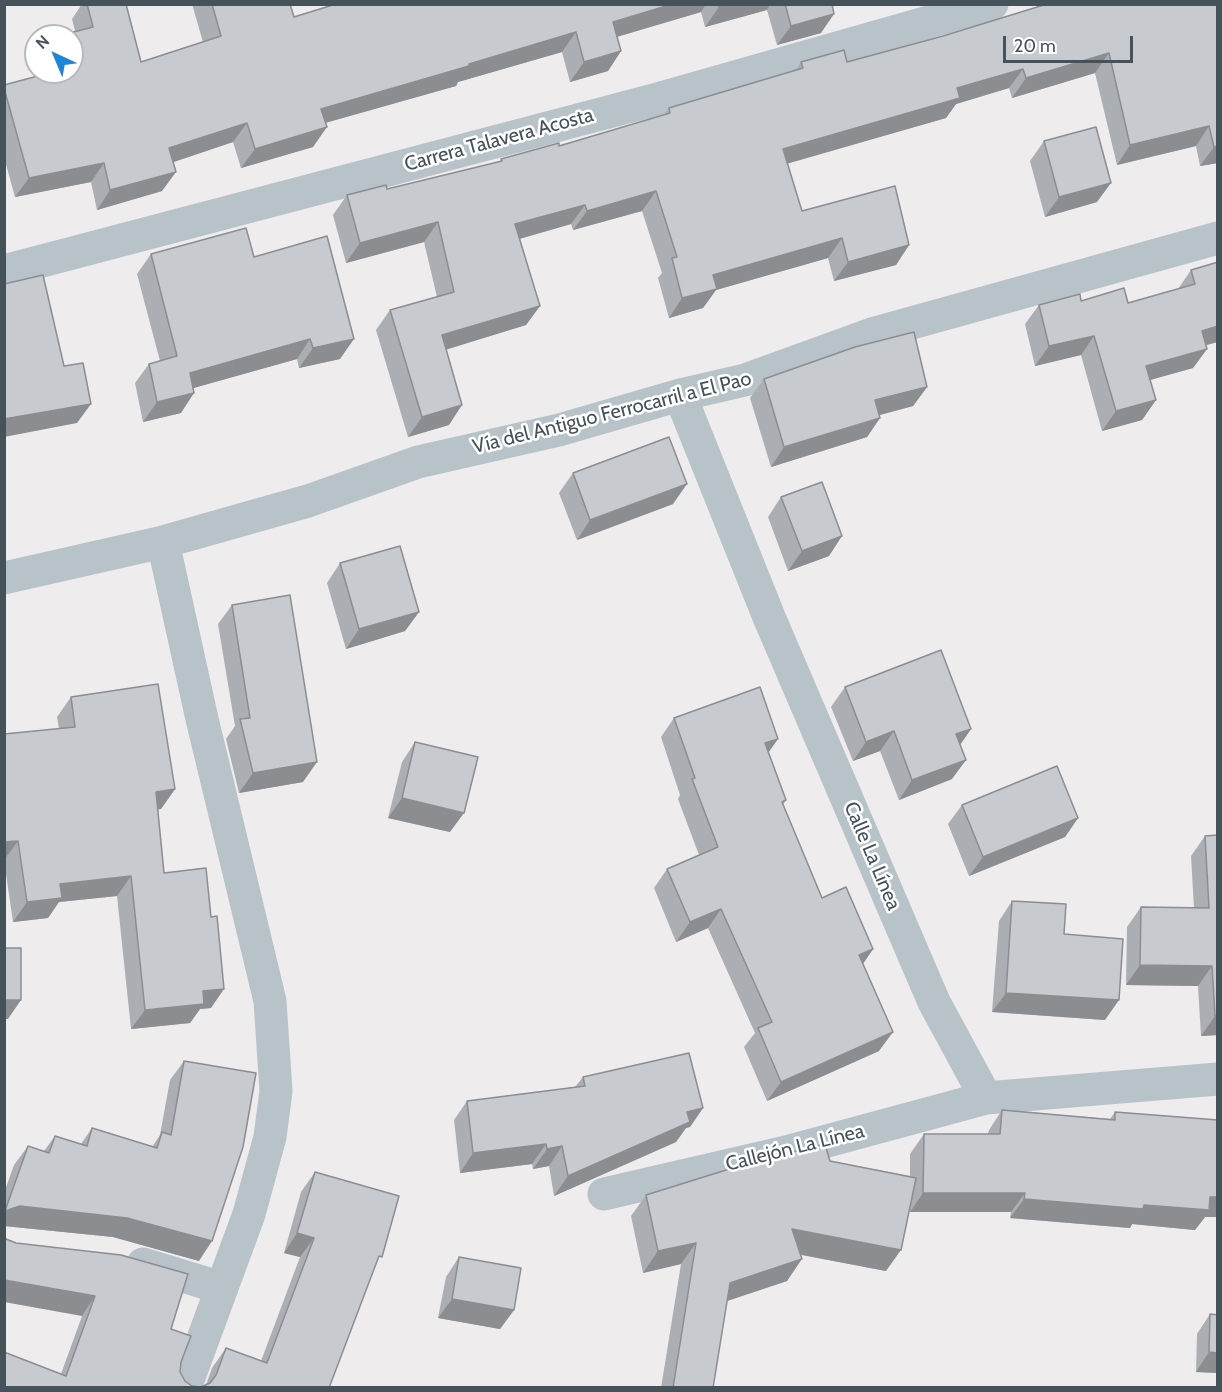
<!DOCTYPE html>
<meta charset="utf-8">
<style>
body{margin:0}
#map{position:relative;width:1222px;height:1392px;overflow:hidden;background:#efeced;font-family:Cabin,sans-serif}
canvas{display:block}
.frame{position:absolute;inset:0;border:6px solid #465259;pointer-events:none}
.north{position:absolute;left:24px;top:24px;width:60px;height:60px;box-sizing:border-box;background:#fff;border:2px solid #b5babd;border-radius:50%;rotate:316deg;font-size:16px;font-weight:700;line-height:24px;text-align:center;color:#465259}
.north::after{content:'';display:block;margin:auto;width:21px;height:27px;background:#2085d6;clip-path:polygon(50% 0,100% 100%,50% 72%,0 100%)}
.scale{position:absolute;left:1003px;top:36px;width:130px;height:27px;box-sizing:border-box;border:3px solid #465259;border-top:0;padding-left:8px;font-size:18px;line-height:21px;white-space:nowrap;color:#465259;-webkit-text-stroke:4px #fff;paint-order:stroke}
</style>
<div id="map">
<canvas width="1222" height="1392"></canvas>
<div class="frame"></div>
<div class="north">N</div>
<div class="scale">20 m</div>
</div>
<script>
const context = document.querySelector('canvas').getContext('2d');
context.lineJoin = 'round';
function shape(rows) {
  const path = new Path2D();
  for (const r of rows) {
    path.moveTo(r[0], r[1]);
    for (let i = 2; i < r.length; i += 2) path.lineTo(r[i], r[i + 1]);
  }
  return path;
}
function trace(path, color, width, dash) {
  context.strokeStyle = color;
  context.lineWidth = width;
  context.lineCap = dash ? 'butt' : 'round';
  context.setLineDash(dash || []);
  context.stroke(path);
}
function fill(path, color) {
  context.fillStyle = color;
  context.fill(path, 'evenodd');
}
function drawText(font, color, halo, rows, align = 'center') {
  context.font = font + ' Cabin,sans-serif';
  context.lineWidth = 5;
  context.setLineDash([]);
  context.textBaseline = 'middle';
  context.strokeStyle = halo;
  context.fillStyle = color;
  for (const [text, x, y, turn = 0] of rows) {
    context.save();
    context.translate(x, y);
    context.rotate((+turn || 0) * Math.PI / 180);
    context.textAlign = isNaN(turn) ? turn : align;
    if (halo) context.strokeText(text, 0, 0);
    context.fillText(text, 0, 0);
    context.restore();
  }
}
const street = shape([
 [4,271,654,100,992,4],
 [680,395,769,617,934,1002,986,1098,1218,1079],
 [163,542,202,719,270,1001,276,1091,270,1137,249,1214,185,1388],
 [4,578,163,542,308,501,418,462,559,430,680,395,745,380,872,334,1218,238],
 [604,1194,790,1151,986,1098],
 [143,1264,222,1288]
]);
const wall = shape([
 [82,4,126,4,141,62,203,42,192,4,290,4,294,17,336,4,832,4,821,33,777,45,767,10,705,27,701,12,617,37,621,51,608,71,570,82,562,52,458,82,456,86,325,123,313,147,241,168,233,142,173,162,162,191,97,210,91,182,15,197,4,157,4,85,48,73,48,72,72,72,75,31,72,19],
 [1218,4,1218,163,1200,166,1196,146,1117,165,1095,73,1012,98,1009,88,956,104,946,118,787,163,802,211,909,245,896,265,834,281,828,258,716,290,703,308,669,318,658,278,662,273,642,211,573,230,571,224,520,239,540,306,526,325,446,349,449,425,408,437,376,330,390,310,437,297,424,242,346,263,333,215,347,195,387,189,499,162,501,159,559,146,664,115,669,108,796,70,801,62,847,62],
 [1044,141,1097,202,1045,217,1030,161],
 [151,254,254,257,340,359,299,368,297,359,193,388,181,413,143,422,135,383,149,364,160,361,137,274],
 [1218,262,1206,345,1207,349,1193,368,1150,380,1156,400,1142,420,1102,431,1081,355,1035,366,1025,324,1039,305,1081,301,1128,303,1178,289,1191,270],
 [764,379,927,387,913,406,880,415,880,418,867,437,771,467,750,398],
 [573,473,673,504,577,540,559,493],
 [781,497,829,556,788,571,768,517],
 [340,563,419,612,405,631,346,649,327,583],
 [232,605,303,782,239,793,226,739,235,726,218,624],
 [845,687,971,729,960,744,952,779,899,800,880,751,853,761,831,707],
 [71,697,175,789,161,809,158,809,164,873,211,1008,200,1009,190,1023,131,1029,117,896,59,902,48,918,13,922,4,860,4,734,59,729,57,717],
 [674,718,768,752,786,800,783,805,822,898,873,949,863,964,879,1051,767,1101,744,1047,755,1033,708,928,676,942,654,888,667,869,699,855,678,799,680,795,661,737],
 [415,742,450,832,388,818,402,762],
 [962,805,1078,818,1065,837,969,876,948,824],
 [1218,835,1218,1035,1201,1036,1198,986,1126,985,1127,927,1141,907,1194,908,1191,856,1205,836],
 [1012,901,1105,1020,992,1012,999,921],
 [184,1061,199,1261,113,1237,4,1226,4,1193,14,1165,28,1146,44,1151,55,1136,81,1144,92,1128,152,1147,160,1135,170,1080],
 [583,1077,703,1108,690,1127,686,1128,676,1142,554,1196,549,1166,533,1169,532,1164,460,1173,454,1120,467,1101,575,1087],
 [1002,1110,1110,1119,1115,1112,1218,1120,1218,1217,1205,1217,1195,1230,1132,1224,1130,1228,1010,1218,1011,1212,910,1212,910,1207,886,1271,801,1255,787,1281,727,1301,713,1388,661,1388,681,1264,643,1273,631,1216,646,1195,830,1161,910,1176,910,1154,924,1134,988,1134,989,1130],
 [315,1172,375,1267,329,1388,4,1388,61,1374,82,1316,6,1239,171,1329,181,1362,180,1372,185,1381,192,1386,201,1387,206,1385,212,1368,226,1348,261,1361,300,1257,284,1253,301,1192],
 [459,1257,514,1310,500,1329,438,1318,446,1277],
 [1210,1314,1218,1315,1218,1373,1196,1372,1197,1334]
]);
const shadedWall = shape([
 [673,4,706,4,701,12,599,42,613,22],
 [729,4,770,4,767,10,705,27,719,7],
 [834,14,821,33,777,45,791,26],
 [576,32,562,52,458,82,456,86,307,128,321,109],
 [621,51,608,71,570,82,584,62],
 [1109,53,1095,73,1012,98,1026,78],
 [1023,69,1009,88,956,104,946,118,769,169,783,149,957,88],
 [247,123,233,142,156,168,169,148],
 [1209,126,1196,146,1117,165,1130,145],
 [327,127,313,147,241,168,255,149],
 [1218,146,1218,163,1200,166,1214,147],
 [104,163,91,182,15,197,29,178],
 [176,172,162,191,97,210,110,190],
 [1111,183,1097,202,1045,217,1059,197],
 [656,191,642,211,573,230,587,211],
 [585,205,571,224,501,244,515,224],
 [438,222,424,242,346,263,360,243],
 [842,238,828,258,716,290,703,308,669,318,682,298,713,275],
 [909,245,896,265,834,281,848,262],
 [540,306,526,325,429,355,442,335],
 [1218,326,1218,342,1188,350,1202,331],
 [1094,336,1081,355,1035,366,1049,346],
 [310,339,297,359,176,393,190,373],
 [354,339,340,359,299,368,313,348],
 [1207,349,1193,368,1132,385,1146,366],
 [927,387,913,406,861,420,875,400],
 [194,393,181,413,143,422,157,402],
 [1156,400,1142,420,1102,431,1116,411],
 [91,404,77,423,4,437,4,419],
 [462,405,449,425,408,437,422,417],
 [880,418,867,437,771,467,784,447],
 [687,484,673,504,577,540,590,520],
 [842,536,829,556,788,571,802,551],
 [419,612,405,631,346,649,359,629],
 [971,729,958,748,956,734],
 [894,731,880,751,853,761,866,742],
 [778,739,764,759,765,743],
 [966,760,952,779,899,800,912,780],
 [317,762,303,782,239,793,253,773],
 [175,789,161,809,143,812,156,792],
 [402,798,464,813,450,832,388,818],
 [1078,818,1065,837,969,876,983,857],
 [18,841,4,860,4,842],
 [131,876,117,896,59,902,48,918,13,922,27,902,60,884],
 [721,909,708,928,676,942,690,922],
 [873,949,860,968,859,955],
 [1140,965,1212,966,1198,986,1126,985],
 [224,989,211,1008,200,1009,190,1023,131,1029,145,1010,203,991],
 [1006,993,1119,1000,1105,1020,992,1012],
 [4,1000,21,1000,8,1019,4,1019],
 [1215,1016,1218,1016,1218,1035,1201,1036],
 [893,1032,879,1051,767,1101,781,1082],
 [703,1108,690,1127,686,1128,676,1142,554,1196,568,1176,687,1112],
 [546,1144,532,1164,460,1173,473,1153],
 [562,1146,549,1166,533,1169,547,1149],
 [923,1193,1025,1193,1011,1212,910,1212],
 [1218,1197,1218,1217,1205,1217,1195,1230,1132,1224,1130,1228,1010,1218,1024,1199],
 [20,1206,127,1218,212,1241,199,1261,113,1237,4,1226,4,1212,5,1211],
 [792,1229,901,1250,886,1271,777,1250],
 [297,1233,314,1238,300,1257,284,1253],
 [696,1243,681,1264,643,1273,658,1251],
 [802,1259,787,1281,715,1305,730,1283],
 [4,1280,95,1296,82,1316,4,1302],
 [452,1299,514,1310,500,1329,438,1318],
 [1209,1352,1218,1353,1218,1373,1196,1372]
]);
const building = shape([
 [87,4,126,4,141,62,221,36,212,4,290,4,294,17,336,4,673,4,613,22,621,51,584,62,576,32,469,64,469,66,321,109,327,127,255,149,247,123,169,148,176,172,110,190,104,163,29,178,4,88,4,85,53,72,72,72,72,36,58,36,93,27,87,4],
 [718,4,729,4,719,7,718,4],
 [785,4,832,4,834,14,791,26,785,4],
 [1047,4,1218,4,1218,146,1214,147,1209,126,1130,145,1109,53,1026,78,1023,69,957,88,960,98,783,149,802,211,895,186,909,245,848,262,842,238,713,275,717,289,682,298,672,258,677,257,656,191,587,211,585,205,515,224,540,306,442,335,462,405,422,417,390,310,454,292,438,222,360,243,347,195,386,185,387,189,502,161,501,159,559,143,559,146,670,113,669,108,803,68,801,62,844,50,847,62,943,36,1047,4],
 [1096,127,1111,183,1059,197,1044,141,1096,127],
 [246,228,254,257,327,236,354,339,313,348,310,339,190,373,194,393,157,402,149,364,177,356,151,254,246,228],
 [1218,262,1218,326,1202,331,1207,349,1146,366,1156,400,1116,411,1094,336,1049,346,1039,305,1080,294,1081,301,1124,288,1128,303,1195,284,1191,270,1218,262],
 [43,275,64,366,83,363,91,404,4,419,4,284,43,275],
 [914,332,927,387,875,400,880,418,784,447,764,379,855,347,914,332],
 [669,437,687,484,590,520,573,473,669,437],
 [822,482,842,536,802,551,781,497,822,482],
 [400,546,419,612,359,629,340,563,400,546],
 [290,595,317,762,253,773,240,719,250,718,232,605,290,595],
 [941,650,971,729,956,734,966,760,912,780,894,731,866,742,845,687,941,650],
 [158,684,175,789,156,792,164,873,206,868,211,917,217,916,224,989,203,991,204,1004,145,1010,131,876,60,884,62,898,27,902,18,841,4,842,4,734,75,727,71,697,158,684],
 [760,687,778,739,765,743,786,800,782,802,822,898,846,887,873,949,859,955,893,1032,781,1082,758,1028,772,1022,721,909,690,922,667,869,718,847,692,779,695,778,674,718,760,687],
 [415,742,478,757,464,813,402,798,415,742],
 [1057,766,1078,818,983,857,962,805,1057,766],
 [1218,835,1218,1016,1215,1016,1212,966,1140,965,1141,907,1209,908,1205,836,1218,835],
 [1012,901,1066,904,1064,934,1123,939,1119,1000,1006,993,1012,901],
 [4,948,21,948,21,1000,4,1000,4,948],
 [689,1053,703,1108,687,1112,690,1122,568,1176,562,1146,547,1149,546,1144,473,1153,467,1101,585,1086,583,1077,689,1053],
 [184,1061,256,1073,243,1147,212,1241,127,1218,20,1206,5,1211,28,1146,49,1153,55,1136,87,1146,92,1128,157,1148,162,1132,171,1135,184,1061],
 [1002,1110,1115,1120,1115,1112,1218,1120,1218,1197,1210,1197,1209,1210,1144,1205,1143,1209,1024,1199,1025,1193,923,1193,924,1134,1000,1134,1002,1110],
 [825,1144,830,1161,916,1178,901,1250,792,1229,802,1259,730,1283,713,1388,673,1388,696,1243,658,1251,646,1195,755,1161,825,1144],
 [315,1172,399,1196,382,1257,379,1256,329,1388,4,1388,4,1352,66,1376,95,1296,4,1280,4,1236,6,1239,16,1243,121,1255,188,1274,171,1329,191,1336,181,1362,180,1372,185,1381,192,1386,201,1387,210,1383,216,1375,226,1348,267,1363,314,1238,297,1233,315,1172],
 [459,1257,521,1268,514,1310,452,1299,459,1257],
 [1210,1314,1218,1315,1218,1353,1209,1352,1210,1314]
]);
const streetNames = [
 ["Carrera Talavera Acosta",499,140,-15],
 ["Vía del Antiguo Ferrocarril a El Pao",612,413,-14],
 ["Calle La Línea",872,856,67],
 ["Callejón La Línea",795,1148,-14]
];
trace(street, '#b8c3c9', 33);
fill(wall, '#abaeb2');
fill(shadedWall, '#8b8d91');
fill(building, '#c7cacf');
trace(building, '#8b8d91', 1.5);
drawText('20px', '#465259', '#fff', streetNames);
</script>
